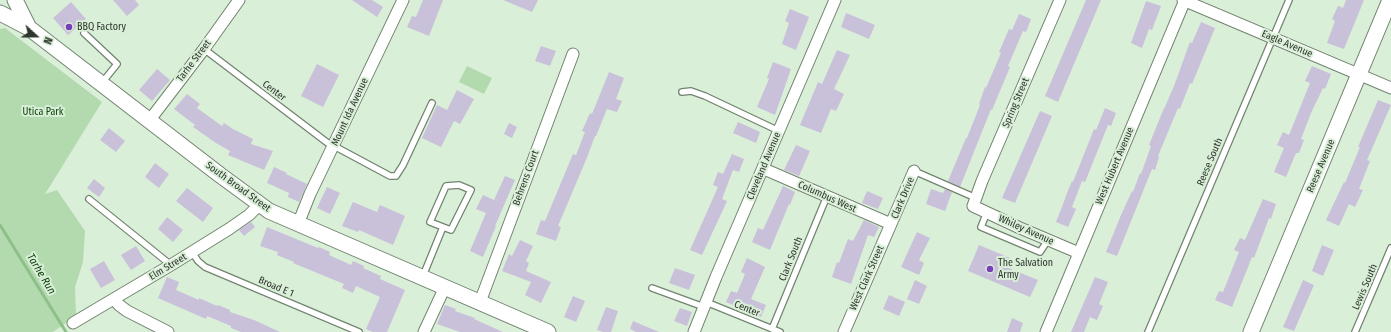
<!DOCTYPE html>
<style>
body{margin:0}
#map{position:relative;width:1391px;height:332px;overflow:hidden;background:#daefd8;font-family:"Fira Sans Condensed",sans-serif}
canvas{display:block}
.north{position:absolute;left:16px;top:16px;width:40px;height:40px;-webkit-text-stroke:3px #daefd8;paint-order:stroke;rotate:111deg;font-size:11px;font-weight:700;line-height:16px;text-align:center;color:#2d352c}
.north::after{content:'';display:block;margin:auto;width:14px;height:18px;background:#2d352c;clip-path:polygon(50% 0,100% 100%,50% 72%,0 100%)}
</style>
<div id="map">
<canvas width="1391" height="332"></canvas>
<div class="north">N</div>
</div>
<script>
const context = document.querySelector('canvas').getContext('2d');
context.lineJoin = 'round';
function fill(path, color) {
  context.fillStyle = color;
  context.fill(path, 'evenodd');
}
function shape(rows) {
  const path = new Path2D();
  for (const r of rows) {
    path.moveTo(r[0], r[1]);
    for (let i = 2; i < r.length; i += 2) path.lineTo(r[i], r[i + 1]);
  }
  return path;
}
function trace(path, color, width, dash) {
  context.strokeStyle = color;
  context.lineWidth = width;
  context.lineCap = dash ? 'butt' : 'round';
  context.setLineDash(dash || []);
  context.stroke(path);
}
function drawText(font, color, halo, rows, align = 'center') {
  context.font = font + ' "Fira Sans Condensed",sans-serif';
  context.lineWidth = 4;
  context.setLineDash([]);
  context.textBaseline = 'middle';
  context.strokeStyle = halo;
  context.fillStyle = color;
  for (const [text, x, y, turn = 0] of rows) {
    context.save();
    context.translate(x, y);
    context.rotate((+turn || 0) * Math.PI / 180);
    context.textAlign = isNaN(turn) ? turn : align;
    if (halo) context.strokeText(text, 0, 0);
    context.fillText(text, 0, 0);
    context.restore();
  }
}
const green = shape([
 [5,28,102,102,45,194,57,190,85,231,83,262,75,287,76,316,53,332,0,332,0,29],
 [467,66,492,78,484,94,459,82]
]);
const stream = shape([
 [0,225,66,332]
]);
const building = shape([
 [113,0,135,0,139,5,127,16],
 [352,0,372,0,383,7,377,17],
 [423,0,443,0,429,36,407,27,412,16,416,17],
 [503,0,538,0,532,12],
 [1086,0,1101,0,1058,102,1045,96],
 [1346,0,1364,0,1344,49,1327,43,1335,21,1332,19,1338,6,1343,8],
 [1146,1,1161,6,1152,30,1149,29,1142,48,1131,43],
 [71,2,86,19,68,35,53,18],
 [790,9,809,17,796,50,782,44,789,23,785,21],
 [846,13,875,25,869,39,841,27],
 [1019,14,1031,19,1026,32,1023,31,1008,66,1010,67,992,110,991,109,960,187,948,181,966,138,967,138,980,105,979,104,985,87,986,88,1001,53,999,52,1009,29,1012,30],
 [1201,22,1215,28,1192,84,1190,83,1180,109,1178,108,1158,156,1159,157,1155,170,1152,169,1117,256,1106,252,1121,215,1132,191,1133,192,1140,173,1141,174,1151,146,1149,145,1164,108,1164,109,1174,86,1190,42,1192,43],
 [541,46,556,51,550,66,535,61],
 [837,50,850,55,834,89,844,94,836,111,831,109,821,133,800,125,818,82,822,84],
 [773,62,791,69,775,115,757,107,769,79,767,78],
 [317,64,339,75,323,107,301,96],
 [1312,66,1331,74,1325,89,1323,88,1311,113,1301,139,1304,140,1299,153,1296,153,1286,177,1274,172,1284,148,1277,145,1283,132,1289,135,1310,83,1305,81],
 [157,69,170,80,152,101,139,90],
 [609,72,624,78,616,99,622,101,617,112,607,109,596,136,595,136,586,160,558,226,561,227,556,241,536,234,541,220,545,221,573,154,576,155,585,132,582,131,590,113,592,114],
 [457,90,474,99,460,124,454,121,441,147,422,138,437,105,447,110],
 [187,94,200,104,197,108,222,126,224,123,233,129,253,139,251,144,273,151,264,170,228,155,230,151,216,143,193,127,195,125,174,109],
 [1378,100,1391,105,1367,160,1370,161,1359,189,1363,190,1355,207,1349,204,1339,226,1326,220,1344,182,1345,183,1360,147,1358,147],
 [1105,108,1116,113,1111,126,1108,125,1085,182,1082,181,1072,207,1076,209,1068,227,1056,222,1065,199,1065,198,1072,181,1073,182,1094,129,1096,130],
 [1040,111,1052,116,1015,203,1002,198],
 [738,122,760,132,756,143,733,133],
 [509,123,517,127,512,138,504,134],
 [109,128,125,141,116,152,100,140],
 [796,145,810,151,799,176,784,170],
 [732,154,744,159,739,172,733,170,722,199,727,201,702,255,690,250,718,187,713,185,718,172,723,174],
 [155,163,169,174,159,188,145,177],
 [274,167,287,173,286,174,307,184,299,202,288,197,289,193,267,183],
 [505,176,515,180,495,226,496,226,483,257,470,251,486,213,476,209,483,195,494,200],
 [94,179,105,188,99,197,87,188],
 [783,186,795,192,790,205,789,204,770,250,752,242,758,228,763,230],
 [327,187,340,193,330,214,317,208],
 [187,188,213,208,203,222,176,201],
 [931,189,943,193,945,189,952,192,945,211,926,204],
 [867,191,883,198,878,209,862,203],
 [1263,199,1276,204,1271,219,1269,218,1254,258,1252,257,1232,307,1215,300,1219,291,1223,292,1239,252,1234,250,1240,238,1245,240],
 [353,202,377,212,380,205,405,216,393,245,359,230,358,232,342,226],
 [167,217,183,230,173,242,158,229],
 [864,220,879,227,874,237,868,235,851,284,832,277,837,262,839,263,848,239,853,241],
 [251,222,255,227,244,236,239,230],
 [267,227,318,248,319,247,330,252,329,255,351,265,353,261,364,266,363,268,381,276,380,279,405,290,387,332,373,332,366,329,380,297,356,286,353,293,342,288,344,284,293,263,294,262,277,255,278,252,260,246],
 [917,232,930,238,919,260,924,263,919,275,901,267],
 [520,240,533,246,526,261,529,263,526,271,551,282,541,303,525,295,531,282,502,271,509,254,512,256],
 [979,245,1010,258,1006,267,1038,280,1030,297,968,271],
 [1322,245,1334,250,1323,276,1312,271],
 [136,246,145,261,131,270,121,255],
 [747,258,765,267,751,299,766,305,761,317,726,302,731,291,737,293,745,274,741,272],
 [104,261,115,280,101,288,90,269],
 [675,268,695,275,689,290,669,283],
 [167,277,179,282,176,290,199,300,199,298,217,306,218,305,230,310,230,312,254,320,280,332,241,332,231,328,231,326,207,316,206,319,158,298],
 [1095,277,1108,282,1099,304,1103,306,1097,320,1090,317,1084,332,1071,332],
 [915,280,927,286,919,304,907,299],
 [1303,280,1314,285,1294,331,1283,327],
 [889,295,905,302,899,316,883,309],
 [573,296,585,301,576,322,564,317],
 [445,305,456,309,455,311,475,318,474,319,503,332,460,332,437,324],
 [606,307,618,311,611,332,603,332,597,330],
 [680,308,692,312,687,326,674,321],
 [1012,318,1023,323,1020,332,1007,332],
 [633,321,659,332,636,332,630,329]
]);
const lane = shape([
 [84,33,117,64,101,84],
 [204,49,333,147],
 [682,92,691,91,705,96,779,131],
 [334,146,390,176,396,176,403,165,432,103],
 [914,171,976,198],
 [89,199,171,265],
 [987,212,981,227,1040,252,1048,240],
 [192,252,198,261,205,267,359,332],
 [423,276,443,227,430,222,446,186,459,185,471,190,451,230,443,227],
 [652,288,704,307],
 [706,302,780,332],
 [772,329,827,196],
 [1148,332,1289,0],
 [1355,332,1391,248]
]);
const street = shape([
 [1060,0,982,181,973,206,1020,228,1079,253],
 [1183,0,1391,88],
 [149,121,204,49,239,0],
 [764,169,891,224],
 [298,224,310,194,403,0],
 [114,299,119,305,127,311,168,332],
 [480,302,573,54],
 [73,323,171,265,229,229,249,215,259,205],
 [424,332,445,287],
 [694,332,716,277,835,0],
 [844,332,914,171],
 [1046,332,1185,0]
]);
const secondary = shape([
 [15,0,29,28],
 [0,13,29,28,220,175,269,211,548,332],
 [1251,332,1390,0]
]);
const markers = [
 [69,27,4,"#7740b6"],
 [990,269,4,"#7740b6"]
];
const poiNames = [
 ["BBQ Factory",77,27],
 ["The Salvation",998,263],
 ["Army",998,275]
];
const streetNames = [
 ["Eagle Avenue",1287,44,23],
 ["Tarhe Street",194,61,-53],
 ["Center",274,91,37],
 ["Spring Street",1016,103,-67],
 ["Mount Ida Avenue",350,112,-65],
 ["Reese South",1210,162,-67],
 ["Cleveland Avenue",764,166,-67],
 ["West Hubert Avenue",1115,166,-67],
 ["Reese Avenue",1321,166,-67],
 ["Behrens Court",526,178,-70],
 ["South Broad Street",238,187,36],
 ["Columbus West",827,197,24],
 ["Clark Drive",903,198,-67],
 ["Whiley Avenue",1026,230,24],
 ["Clark South",791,259,-68],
 ["Elm Street",168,267,-31],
 ["West Clark Street",867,278,-66],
 ["Broad E 1",276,287,23],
 ["Lewis South",1365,287,-67],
 ["Center",747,309,22]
];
const parkNames = [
 ["Utica Park",43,112]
];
const waterNames = [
 ["Tarhe Run",41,274,59]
];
fill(green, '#b3d9af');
trace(stream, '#8dbf88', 3);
fill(building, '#c9c0da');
trace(lane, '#728470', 8);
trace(street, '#728470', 13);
trace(secondary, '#728470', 17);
trace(lane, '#fff', 5.5);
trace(street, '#fff', 11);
trace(secondary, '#fff', 15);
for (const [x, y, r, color] of markers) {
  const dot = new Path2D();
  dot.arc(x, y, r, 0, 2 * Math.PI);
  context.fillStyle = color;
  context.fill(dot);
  trace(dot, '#daefd8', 1.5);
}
drawText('10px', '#2d352c', '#daefd8', poiNames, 'left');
drawText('10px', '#2d352c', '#daefd8', streetNames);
drawText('10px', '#073d06', '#daefd8', parkNames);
drawText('italic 11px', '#0d410b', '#daefd8', waterNames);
</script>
